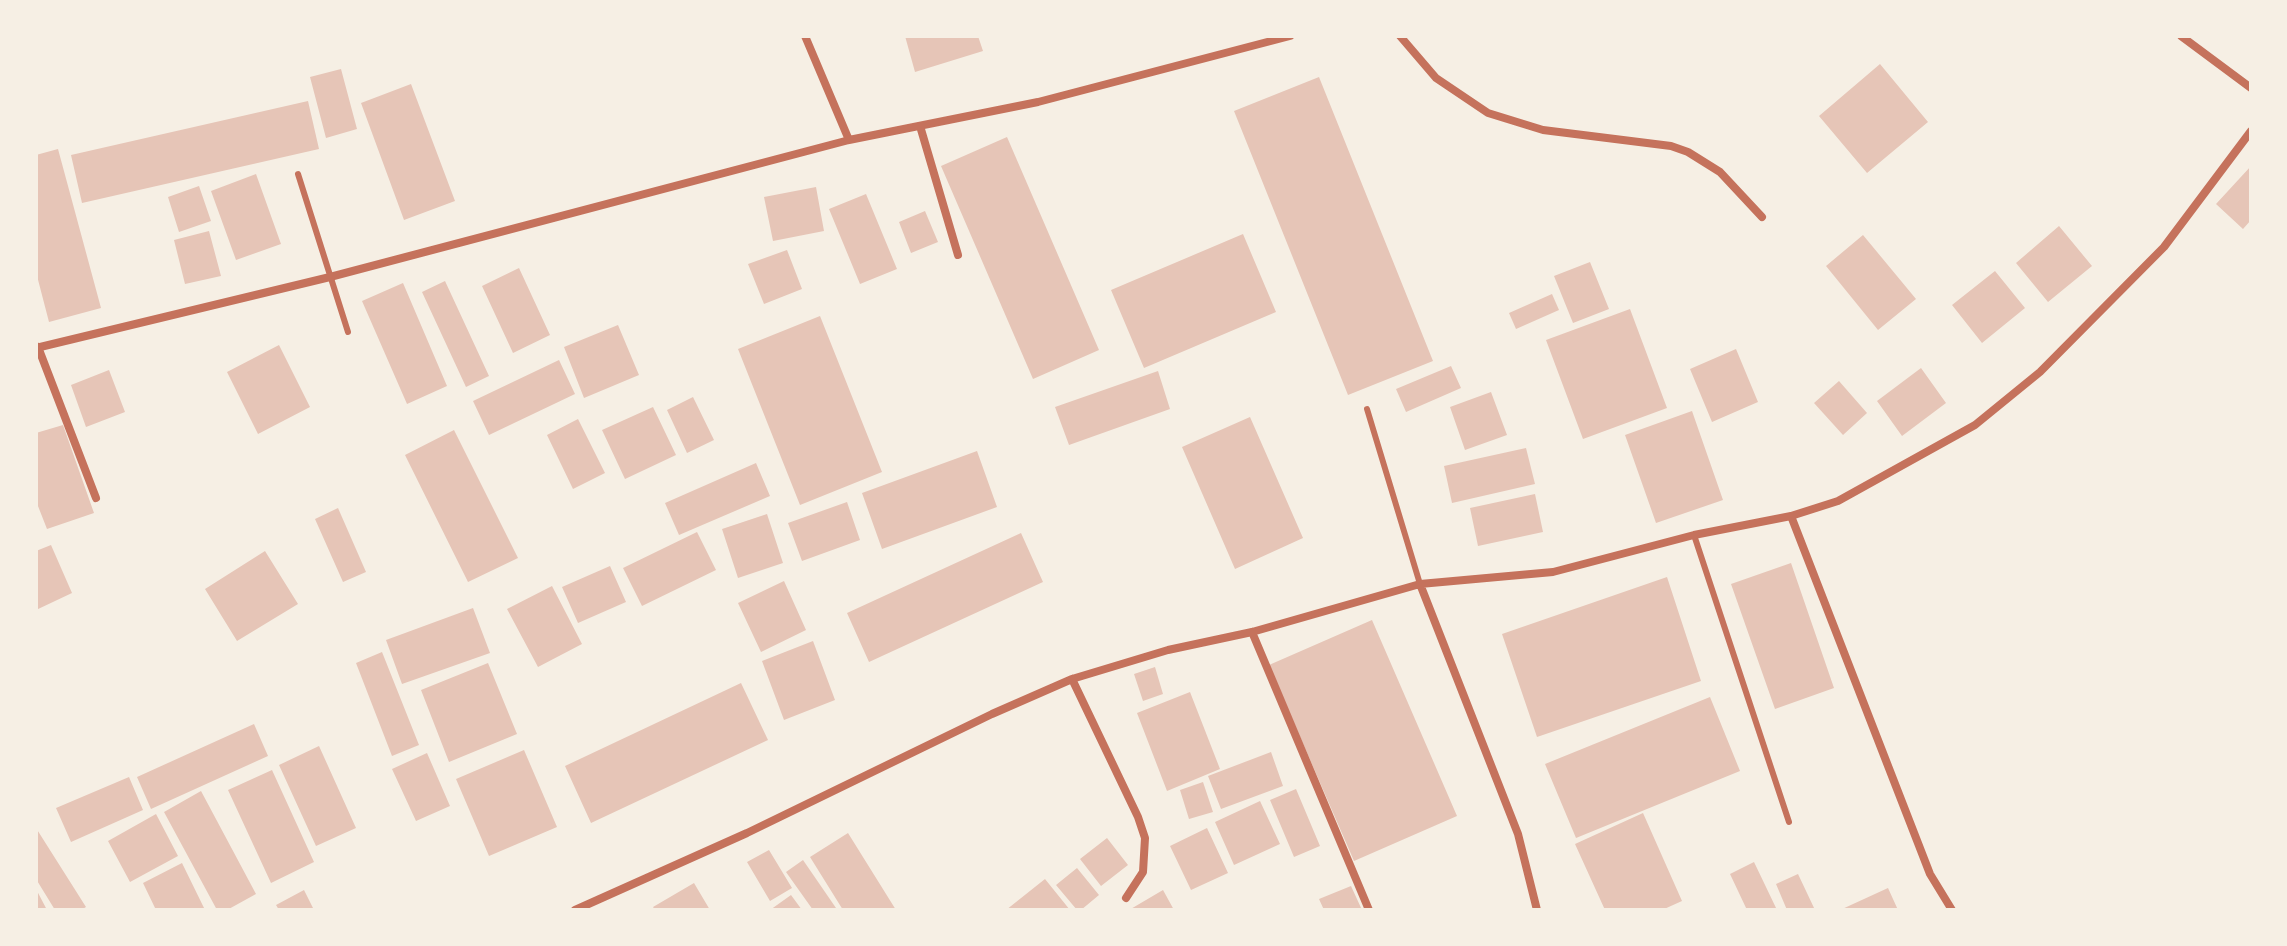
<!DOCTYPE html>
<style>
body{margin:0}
#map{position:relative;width:2287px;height:946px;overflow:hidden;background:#f6efe4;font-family:Georgia,serif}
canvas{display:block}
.frame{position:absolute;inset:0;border:38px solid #f6efe4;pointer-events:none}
</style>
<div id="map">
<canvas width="2287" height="946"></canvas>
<div class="frame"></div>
</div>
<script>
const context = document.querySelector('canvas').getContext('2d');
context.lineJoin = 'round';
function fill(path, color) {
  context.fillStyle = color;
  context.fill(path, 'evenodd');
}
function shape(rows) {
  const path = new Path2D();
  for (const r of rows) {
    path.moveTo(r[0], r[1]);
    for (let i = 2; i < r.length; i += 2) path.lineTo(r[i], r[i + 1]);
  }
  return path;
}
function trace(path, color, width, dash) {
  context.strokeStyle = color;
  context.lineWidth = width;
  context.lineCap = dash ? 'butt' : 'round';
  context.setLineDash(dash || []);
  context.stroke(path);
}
const building = shape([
 [905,36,978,36,983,51,915,72],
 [1880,64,1928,122,1867,173,1819,116],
 [341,69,357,129,326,138,310,77],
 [1319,77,1433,361,1348,395,1234,111],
 [411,84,455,201,404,220,361,103],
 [308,101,319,149,82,203,71,155],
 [1007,137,1099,350,1033,379,941,166],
 [58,149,101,308,49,322,36,272,36,155],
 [2251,166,2251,220,2243,229,2216,204],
 [256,174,281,244,236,260,211,191],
 [199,186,211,221,179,232,168,197],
 [816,187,824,231,773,241,764,197],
 [866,194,897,269,860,284,829,209],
 [925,211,938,242,911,253,899,222],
 [2059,226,2092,266,2048,302,2016,263],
 [209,231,221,276,185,284,174,240],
 [1243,234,1276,312,1144,368,1111,290],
 [1863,235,1916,299,1878,330,1826,266],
 [787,250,802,289,764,304,748,264],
 [1590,262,1609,309,1573,323,1554,276],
 [519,268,550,335,513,353,482,286],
 [1995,271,2025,308,1982,343,1952,305],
 [445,281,489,376,466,387,422,292],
 [403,283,447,386,407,404,362,301],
 [1552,294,1559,310,1516,329,1509,313],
 [1630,309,1667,408,1583,439,1546,340],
 [820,316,882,472,800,505,738,349],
 [618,325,639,375,584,398,564,347],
 [279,345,310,407,258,434,227,372],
 [1736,349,1758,402,1712,422,1690,369],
 [559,360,575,394,489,435,473,401],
 [1451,366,1461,388,1406,412,1396,389],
 [1921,368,1946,403,1902,436,1877,401],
 [109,370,125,412,86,427,71,385],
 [1158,371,1170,409,1069,445,1055,407],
 [1839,381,1867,413,1843,435,1814,403],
 [1491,392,1507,435,1465,450,1450,407],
 [693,397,714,440,687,453,667,410],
 [653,407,676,455,625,479,602,430],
 [1692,411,1723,500,1656,523,1625,435],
 [1250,417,1303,538,1235,569,1182,447],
 [578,419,605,473,573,489,547,435],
 [63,425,94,513,47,529,36,501,36,433],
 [454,430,518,558,468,582,405,455],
 [1526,448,1535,484,1452,503,1444,466],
 [977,451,997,507,882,549,862,493],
 [756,463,770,496,679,535,665,503],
 [1535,494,1543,532,1478,546,1470,508],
 [847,502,860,540,802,561,788,523],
 [338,508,366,572,343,582,315,519],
 [767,514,783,563,738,578,722,529],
 [697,532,716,570,642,606,623,568],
 [1021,533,1043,582,869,662,847,613],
 [51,545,72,593,36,610,36,551],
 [265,551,298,604,237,641,205,589],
 [1791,563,1834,688,1775,709,1731,584],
 [610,566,626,602,578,623,562,587],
 [1667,577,1701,681,1537,737,1502,634],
 [784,581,806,630,761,652,738,603],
 [552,586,582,644,538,667,507,609],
 [473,608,490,653,402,684,386,640],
 [1372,620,1457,816,1354,861,1269,665],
 [813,641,835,700,784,720,762,661],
 [382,652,419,745,392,756,356,663],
 [488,663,517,734,449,762,421,690],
 [1155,667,1163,694,1143,701,1134,674],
 [741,683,768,740,591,823,565,766],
 [1190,692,1220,769,1167,791,1137,713],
 [1710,697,1740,771,1576,838,1545,764],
 [254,724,268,756,151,809,137,777],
 [319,746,356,828,316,846,279,765],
 [524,750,557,827,489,856,456,779],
 [1271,752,1283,786,1221,809,1208,776],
 [427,753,450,806,416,821,392,769],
 [272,770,314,862,271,883,228,790],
 [129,777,143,810,71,842,56,808],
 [1203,782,1213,812,1189,819,1180,790],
 [1296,789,1320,846,1294,857,1270,800],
 [201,791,256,894,227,910,217,910,164,812],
 [1260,801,1280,844,1234,865,1215,822],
 [1643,813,1682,901,1662,910,1605,910,1575,844],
 [156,814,178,856,130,882,108,841],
 [36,828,86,907,81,910,55,910,36,879],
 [1207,828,1228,873,1191,890,1170,846],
 [848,833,896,910,843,910,810,857],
 [1107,838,1128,865,1101,886,1080,859],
 [769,850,792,888,770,901,747,862],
 [803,860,836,908,833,910,813,910,786,872],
 [1754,862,1777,910,1747,910,1730,874],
 [182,863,205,910,156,910,143,883],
 [1077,868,1099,895,1081,910,1077,910,1056,885],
 [1798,874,1815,910,1787,910,1776,884],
 [1045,879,1070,910,1006,910],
 [694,883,710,910,655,910,653,907],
 [1351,886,1362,910,1324,910,1319,899],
 [1888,888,1898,910,1840,910],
 [36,889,47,910,36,910],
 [304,890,314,910,279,910,276,905],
 [1163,890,1174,910,1129,910],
 [791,895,802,910,770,910]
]);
const service = shape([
 [298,174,348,332],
 [1367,409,1420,584],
 [1694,535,1789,822]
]);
const minor = shape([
 [805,36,849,140],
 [1400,36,1436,78,1488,113,1543,130,1671,146,1688,152,1720,172,1762,217],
 [2181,36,2251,88],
 [920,126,958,255],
 [38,347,96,498],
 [36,348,330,277,849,140,1038,102,1290,36],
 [1791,516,1930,874,1952,910],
 [1420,584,1518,834,1537,910],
 [1252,632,1369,910],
 [1072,679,1138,817,1145,838,1143,872,1126,898],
 [575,910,747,833,992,714,1072,679,1168,650,1252,632,1420,584,1553,572,1694,535,1791,516,1838,501,1975,425,2040,372,2164,247,2251,131]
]);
fill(building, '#e6c5b7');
trace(service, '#c5725c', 6);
trace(minor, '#c5725c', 8);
</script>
